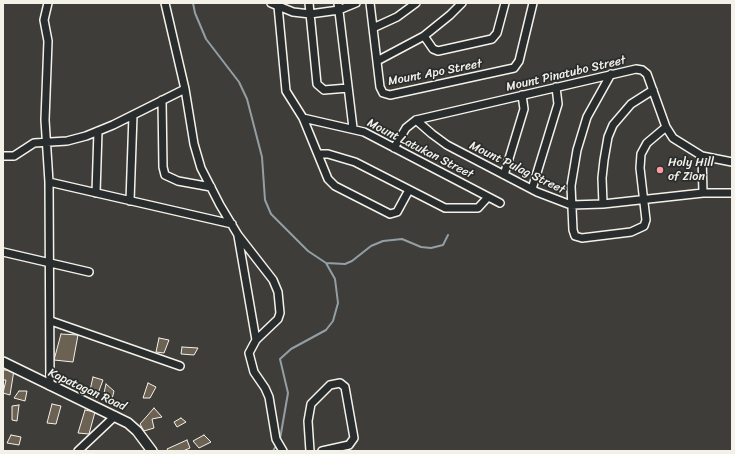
<!DOCTYPE html>
<style>
body{margin:0}
#map{position:relative;width:735px;height:454px;overflow:hidden;background:#3e3d39;font-family:Sriracha,sans-serif}
canvas{display:block}
.frame{position:absolute;inset:0;border:4px solid #f4f1e8;pointer-events:none}
</style>
<div id="map">
<canvas width="735" height="454"></canvas>
<div class="frame"></div>
</div>
<script>
const context = document.querySelector('canvas').getContext('2d');
context.lineJoin = 'round';
function shape(rows) {
  const path = new Path2D();
  for (const r of rows) {
    path.moveTo(r[0], r[1]);
    for (let i = 2; i < r.length; i += 2) path.lineTo(r[i], r[i + 1]);
  }
  return path;
}
function trace(path, color, width, dash) {
  context.strokeStyle = color;
  context.lineWidth = width;
  context.lineCap = dash ? 'butt' : 'round';
  context.setLineDash(dash || []);
  context.stroke(path);
}
function fill(path, color) {
  context.fillStyle = color;
  context.fill(path, 'evenodd');
}
function drawText(font, color, halo, rows, align = 'center') {
  context.font = font + ' Sriracha,sans-serif';
  context.lineWidth = 3.5;
  context.setLineDash([]);
  context.textBaseline = 'middle';
  context.strokeStyle = halo;
  context.fillStyle = color;
  for (const [text, x, y, turn = 0] of rows) {
    context.save();
    context.translate(x, y);
    context.rotate((+turn || 0) * Math.PI / 180);
    context.textAlign = isNaN(turn) ? turn : align;
    if (halo) context.strokeText(text, 0, 0);
    context.fillText(text, 0, 0);
    context.restore();
  }
}
const stream = shape([
 [193,3,195,13,206,39,239,82,247,99,262,157,265,200,271,214,308,251,326,263,345,264,352,261,371,246,383,241,402,239,421,247,431,248,443,245,448,235],
 [280,439,288,393,280,359,291,349,326,330,333,321,338,303,335,279,326,263],
 [273,451,276,446]
]);
const building = shape([
 [61,334,78,335,73,362,54,360,61,334],
 [159,338,169,340,164,353,156,352,159,338],
 [182,347,198,348,194,355,181,354,182,347],
 [3,370,14,370,10,395,3,393,6,380,3,380,3,370],
 [93,377,103,380,96,399,89,395,93,377],
 [148,383,156,387,150,398,143,398,148,383],
 [106,384,114,391,112,399,104,393,106,384],
 [19,391,27,391,25,401,14,398,19,391],
 [52,404,61,406,56,424,47,423,52,404],
 [19,405,17,421,12,420,12,406,19,405],
 [154,408,162,417,152,419,154,428,144,431,140,424,154,408],
 [85,410,95,412,89,434,78,433,85,410],
 [181,418,186,422,177,427,174,422,181,418],
 [11,435,21,437,19,445,7,443,11,435],
 [204,435,211,442,199,448,193,441,204,435],
 [187,440,190,448,183,451,168,451,167,449,187,440]
]);
const minor = shape([
 [48,3,44,20,48,41,45,120,49,182,50,386],
 [165,3,185,89,194,144,201,168,220,205,238,235,273,280,278,292,280,313,278,319,256,340,249,353,254,372,265,388,269,397,276,439,283,451],
 [271,3,293,12,310,14,339,10,356,3],
 [309,3,317,84,324,90,348,88],
 [338,3,353,128],
 [370,3,380,87,383,93,390,95,514,68,519,61,533,3],
 [278,6,286,91,303,118,328,179,335,186,390,214,397,212,409,190],
 [373,28,397,17,416,3],
 [424,36,433,49,438,51,492,39,497,33,505,3],
 [377,61,424,36,450,15,462,3],
 [611,74,587,117,577,150,571,186,573,230,575,236,582,238,631,232,644,226,646,220,640,168,641,154,647,143,666,127],
 [162,100,163,167,165,175,178,181,211,187],
 [303,118,364,132,500,203],
 [416,120,432,134,447,145,537,192,571,205,603,204,703,193,732,193],
 [394,148,406,128,416,120,636,69,642,70,647,74,666,127,673,138,702,156,732,162],
 [318,154,328,154,355,162,445,208,478,208,488,197],
 [3,156,14,156,34,143,67,141,86,136,113,125,185,89],
 [702,156,703,193],
 [504,175,524,109,522,95],
 [49,182,232,224],
 [532,189,558,104,556,87],
 [96,193,98,131],
 [130,201,133,115],
 [603,204,602,178,604,160,608,137,613,125,631,104,653,90],
 [238,236,256,340],
 [3,252,89,272],
 [51,321,180,366],
 [78,451,115,416],
 [310,451,308,421,311,404,330,385,340,383,345,387,354,438,349,445,322,451]
]);
const secondary = shape([
 [3,362,128,423,137,431,152,451]
]);
const markers = [
 [660,170,4,"#ff9aa2"]
];
const streetNames = [
 ["Mount Apo Street",435,73,-11],
 ["Mount Pinatubo Street",566,74,-13],
 ["Mount Latukan Street",420,149,27],
 ["Mount Pulag Street",517,168,26],
 ["Kapatagan Road",87,390,25]
];
const poiNames = [
 ["Holy Hill",668,163],
 ["of Zion",668,177]
];
trace(stream, '#939fa4', 2);
fill(building, '#6c6253');
trace(building, '#f4f1e8', 1);
trace(minor, '#f4f1e8', 10);
trace(secondary, '#f4f1e8', 12);
trace(minor, '#2a2d2e', 7);
trace(secondary, '#2a2d2e', 9);
for (const [x, y, r, color] of markers) {
  const dot = new Path2D();
  dot.arc(x, y, r, 0, 2 * Math.PI);
  context.fillStyle = color;
  context.fill(dot);
  trace(dot, '#2a2d2e', 1.5);
}
drawText('12px', '#f4f1e8', '#2a2d2e', streetNames);
drawText('12px', '#f4f1e8', '#2a2d2e', poiNames, 'left');
</script>
